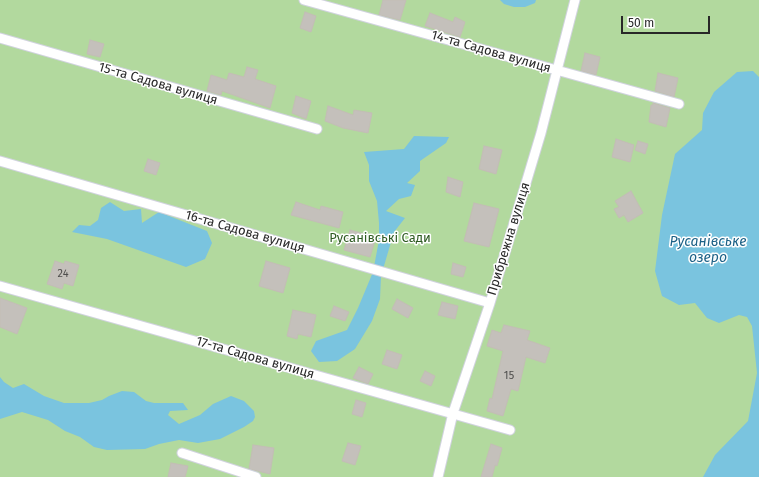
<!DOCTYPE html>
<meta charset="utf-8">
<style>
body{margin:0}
#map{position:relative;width:759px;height:477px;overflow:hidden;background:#e9e3db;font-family:"Fira Sans",sans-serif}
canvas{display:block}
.scale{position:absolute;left:621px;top:16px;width:89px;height:18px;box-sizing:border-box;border:2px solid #282828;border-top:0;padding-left:5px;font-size:12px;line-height:14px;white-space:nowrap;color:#282828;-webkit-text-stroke:3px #fff;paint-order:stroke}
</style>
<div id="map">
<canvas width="759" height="477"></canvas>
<div class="scale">50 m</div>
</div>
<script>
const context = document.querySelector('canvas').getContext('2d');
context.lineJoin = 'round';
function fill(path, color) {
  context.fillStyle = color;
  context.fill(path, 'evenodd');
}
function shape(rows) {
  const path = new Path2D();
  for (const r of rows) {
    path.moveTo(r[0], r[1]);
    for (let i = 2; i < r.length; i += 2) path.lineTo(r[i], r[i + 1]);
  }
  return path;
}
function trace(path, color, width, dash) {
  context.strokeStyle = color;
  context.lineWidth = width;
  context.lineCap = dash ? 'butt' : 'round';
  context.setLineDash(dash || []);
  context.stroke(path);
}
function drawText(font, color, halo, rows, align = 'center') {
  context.font = font + ' "Fira Sans",sans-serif';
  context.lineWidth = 3;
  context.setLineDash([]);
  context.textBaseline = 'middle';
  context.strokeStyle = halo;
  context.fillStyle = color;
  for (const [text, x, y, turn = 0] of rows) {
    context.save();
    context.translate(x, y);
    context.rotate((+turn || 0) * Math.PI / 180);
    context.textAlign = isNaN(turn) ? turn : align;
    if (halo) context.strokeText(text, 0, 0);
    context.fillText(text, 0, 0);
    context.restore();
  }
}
const green = shape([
 [0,0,759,0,759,477,0,477]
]);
const water = shape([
 [500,0,536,0,535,3,525,7,514,7,504,4],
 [753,71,759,77,759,477,703,477,715,455,748,421,757,373,752,326,747,317,739,315,719,323,707,318,695,303,679,305,662,296,655,271,662,215,675,154,702,130,703,113,714,92,737,72],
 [414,136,449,137,446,143,420,161,420,171,407,183,415,185,411,196,399,199,386,211,405,218,394,232,381,276,380,299,372,321,355,349,337,361,319,362,311,351,316,341,347,330,358,308,373,272,379,240,379,223,377,201,369,181,369,165,364,152,404,149],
 [110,202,124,211,141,209,142,223,159,212,207,231,212,243,205,259,186,267,107,239,72,232,79,225,90,226,98,220,101,208],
 [0,377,4,382,13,388,24,384,44,396,64,403,89,403,102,400,109,396,122,391,134,392,146,401,154,403,183,403,188,410,170,411,168,415,179,424,200,415,213,404,231,396,244,401,254,411,255,417,253,421,244,427,220,439,198,443,179,440,159,444,145,449,107,450,94,447,80,437,65,431,48,420,22,412,0,419]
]);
const building = shape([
 [383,0,406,0,400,20,379,15,383,0],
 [305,12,316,16,311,32,300,28,305,12],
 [430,13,453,22,455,17,465,22,460,37,425,26,430,13],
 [90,40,104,44,100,57,87,54,90,40],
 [585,53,600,57,596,75,581,71,585,53],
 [247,67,258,70,255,79,276,86,270,108,222,91,221,95,207,91,211,75,227,80,229,73,244,77,247,67],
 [658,73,678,78,674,97,655,91,658,73],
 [296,96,311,101,306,119,292,113,296,96],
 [653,103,670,108,666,127,649,122,651,105,653,105,653,103],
 [328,106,353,115,354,110,372,113,368,133,343,128,325,121,328,106],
 [616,139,634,145,630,162,612,157,616,139],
 [638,141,648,144,645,154,635,150,638,141],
 [484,146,502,150,496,174,479,169,484,146],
 [148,159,160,163,156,175,144,171,148,159],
 [448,177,463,182,460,197,446,192,448,177],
 [631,191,643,213,628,222,624,215,619,218,614,209,619,207,615,201,631,191],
 [296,202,320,210,321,206,343,212,339,228,291,215,296,202],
 [474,203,499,209,489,247,464,241,474,203],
 [350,230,376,237,370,257,344,250,350,230],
 [55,261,64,264,65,261,79,265,73,286,64,283,62,289,47,284,55,261],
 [266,261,290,268,283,293,259,286,266,261],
 [453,263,466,267,463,277,451,274,453,263],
 [0,298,27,308,17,334,0,327,0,298],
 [397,299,413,308,408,318,392,309,397,299],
 [442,302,458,306,455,319,438,315,442,302],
 [334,306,349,312,345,321,330,316,334,306],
 [293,310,316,315,311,337,298,334,297,339,287,336,293,310],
 [504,325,530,331,527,340,550,348,545,363,526,357,518,391,511,389,503,416,487,411,490,398,492,399,503,351,487,346,492,330,501,333,504,325],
 [387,350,402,355,397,369,382,364,387,350],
 [359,367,373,374,368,384,353,378,359,367],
 [425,371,435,376,431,386,420,381,425,371],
 [356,400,366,403,362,417,352,414,356,400],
 [348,443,361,446,355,465,342,461,348,443],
 [491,444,502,448,497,466,495,465,492,477,481,477,491,444],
 [253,445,274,448,270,474,249,469,253,445],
 [171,463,188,466,185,477,168,477,171,463]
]);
const minor = shape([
 [304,0,679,104],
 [0,38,317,129],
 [0,161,490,303],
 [0,286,510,430],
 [182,453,256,477],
 [438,477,453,413,490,303,541,133,575,0]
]);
const numberNames = [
 ["24",63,274],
 ["15",509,376]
];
const streetNames = [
 ["14-та Садова вулиця",491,52,16],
 ["15-та Садова вулиця",158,84,16],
 ["16-та Садова вулиця",245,232,16],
 ["Прибрежна вулиця",509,239,-73],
 ["17-та Садова вулиця",255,358,16]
];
const parkNames = [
 ["Русанівські Сади",380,238]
];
const waterNames = [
 ["Русанівське",708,242],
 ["озеро",708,258]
];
fill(green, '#b2d99e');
fill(water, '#7ac4df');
fill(building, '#c4c0bb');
trace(building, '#c3beb5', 1);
trace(minor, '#d1d3df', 11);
trace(minor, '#fff', 9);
drawText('11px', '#4f4e4d', null, numberNames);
drawText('13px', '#282828', '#fff', streetNames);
drawText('13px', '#2e5b22', '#fff', parkNames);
drawText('italic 14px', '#1d6287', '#fff', waterNames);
</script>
